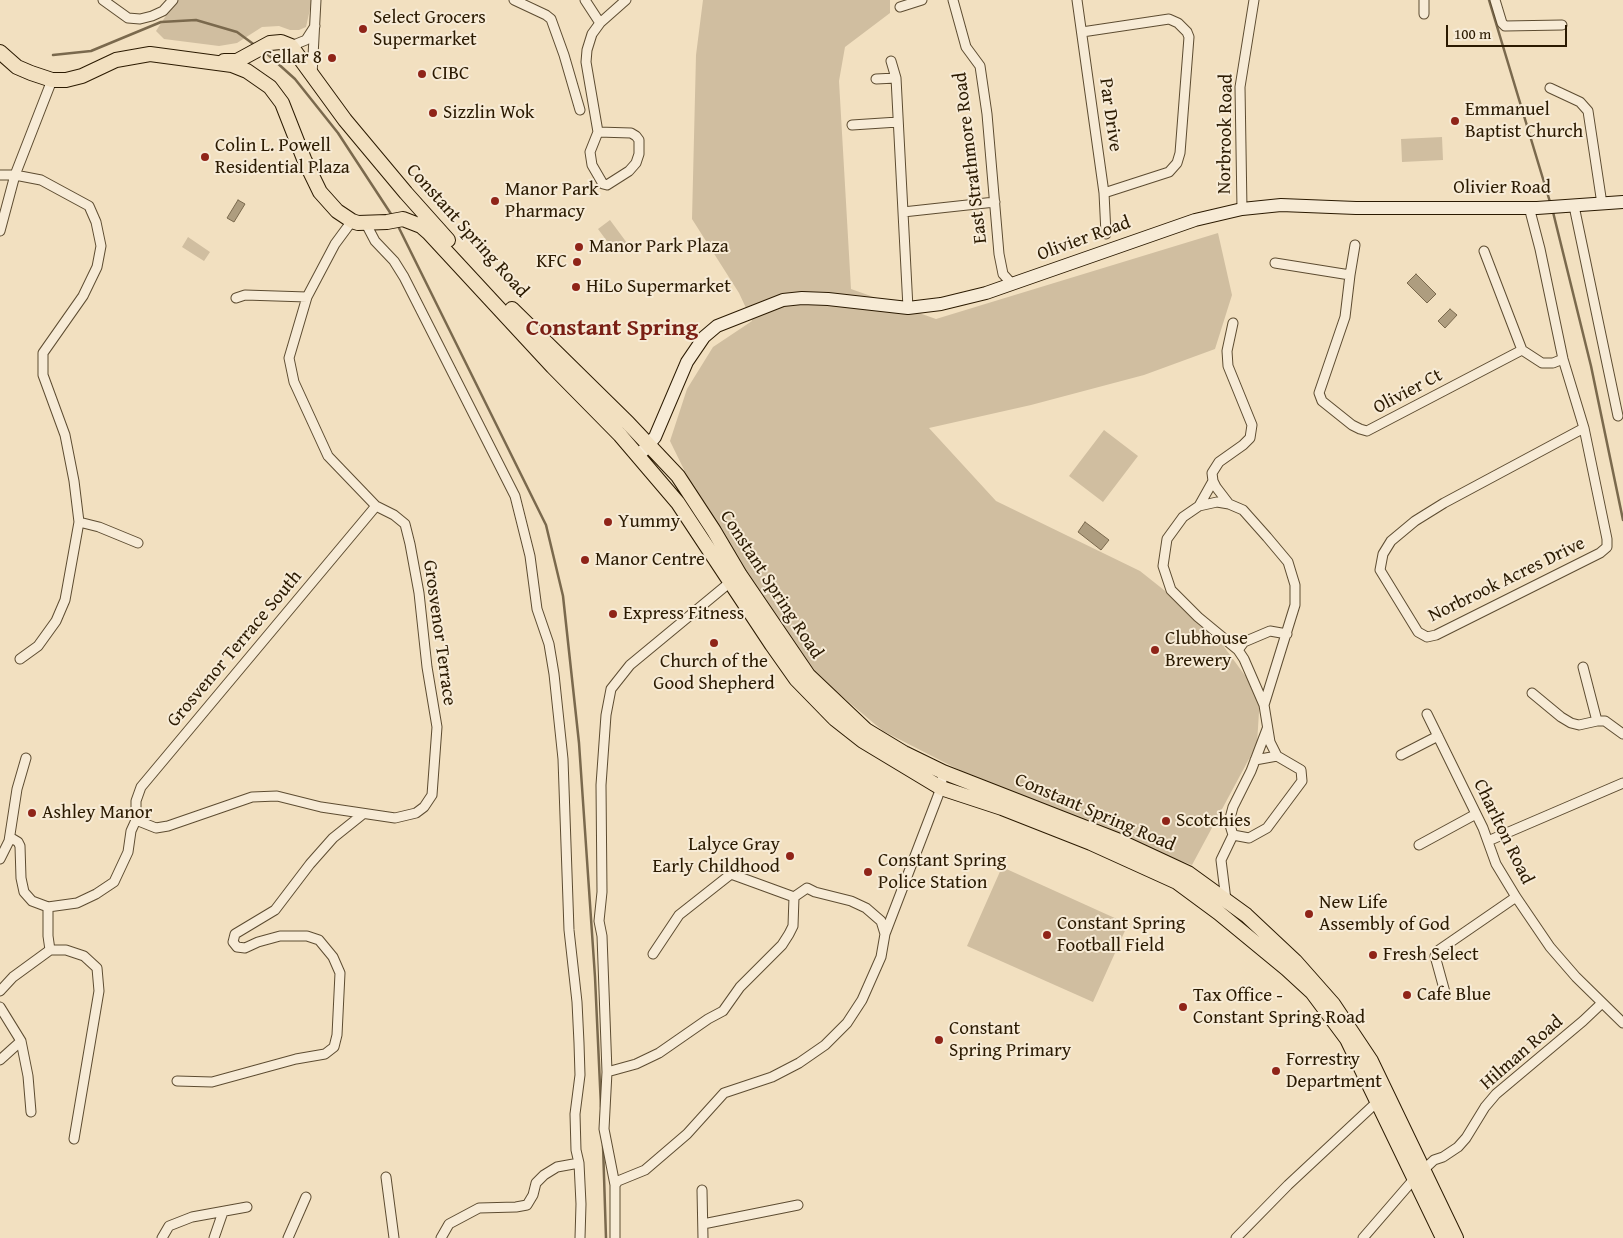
<!DOCTYPE html>
<style>
body{margin:0}
#map{position:relative;width:1623px;height:1238px;overflow:hidden;background:#f2e0c0;font-family:"Gentium Book Plus",serif}
canvas{display:block}
.scale{position:absolute;left:1446px;top:25px;width:121px;height:22px;box-sizing:border-box;border:2px solid #2b1a01;border-top:0;padding-left:6px;font-size:15px;line-height:18px;white-space:nowrap;color:#2b1a01;-webkit-text-stroke:4px #f7ebd6;paint-order:stroke}
</style>
<div id="map">
<canvas width="1623" height="1238"></canvas>
<div class="scale">100 m</div>
</div>
<script>
const context = document.querySelector('canvas').getContext('2d');
context.lineJoin = 'round';
function fill(path, color) {
  context.fillStyle = color;
  context.fill(path, 'evenodd');
}
function shape(rows) {
  const path = new Path2D();
  for (const r of rows) {
    path.moveTo(r[0], r[1]);
    for (let i = 2; i < r.length; i += 2) path.lineTo(r[i], r[i + 1]);
  }
  return path;
}
function trace(path, color, width, dash) {
  context.strokeStyle = color;
  context.lineWidth = width;
  context.lineCap = dash ? 'butt' : 'round';
  context.setLineDash(dash || []);
  context.stroke(path);
}
function drawText(font, color, halo, rows, align = 'center') {
  context.font = font + ' "Gentium Book Plus",serif';
  context.lineWidth = 4;
  context.setLineDash([]);
  context.textBaseline = 'middle';
  context.strokeStyle = halo;
  context.fillStyle = color;
  for (const [text, x, y, turn = 0] of rows) {
    context.save();
    context.translate(x, y);
    context.rotate((+turn || 0) * Math.PI / 180);
    context.textAlign = isNaN(turn) ? turn : align;
    if (halo) context.strokeText(text, 0, 0);
    context.fillText(text, 0, 0);
    context.restore();
  }
}
const green = shape([
 [176,0,312,0,306,27,299,30,290,30,279,26,262,27,237,43,219,46,164,39,156,31],
 [703,0,890,0,890,13,845,47,839,81,851,289,936,319,1218,233,1232,295,1215,349,1144,375,1031,405,929,428,996,501,1140,571,1208,625,1260,696,1257,744,1192,865,1067,821,1018,800,883,731,819,677,756,585,714,531,670,441,687,389,713,347,752,321,739,293,692,219,696,55],
 [1442,137,1443,160,1402,162,1401,139],
 [610,220,627,243,615,252,598,229],
 [188,237,210,252,204,261,182,247],
 [1104,430,1138,456,1103,502,1069,476],
 [1002,867,1128,924,1093,1002,967,946]
]);
const water = shape([
 [238,200,245,204,234,222,227,218,238,200],
 [1416,274,1436,294,1427,303,1407,283,1416,274],
 [1450,309,1457,315,1445,328,1438,321,1450,309],
 [1085,522,1109,540,1101,550,1078,532,1085,522]
]);
const stream = shape([
 [1489,0,1550,202],
 [265,52,295,79,338,133,393,217],
 [53,55,91,51,161,22,196,20,237,32,256,46],
 [1553,212,1591,366,1623,520],
 [398,226,546,525,563,596,579,743,595,977,601,1107],
 [603,1145,606,1238]
]);
const street = shape([
 [103,0,128,18,140,19,152,16,163,11,173,0],
 [514,0,546,15,551,19,564,55,580,110],
 [585,0,600,23],
 [953,0,966,47,980,66,987,114,999,254,1003,274,1012,284],
 [1077,0,1104,193,1106,234],
 [1495,0,1502,23,1505,26,1562,25],
 [900,7,922,0],
 [1424,14,1424,0],
 [1082,32,1169,19,1178,23,1187,32,1189,37,1180,153,1177,163,1169,172,1104,193],
 [291,46,306,40,315,26],
 [891,61,896,78,908,308],
 [312,75,316,0],
 [876,79,896,78],
 [1550,88,1580,102,1588,111,1602,204],
 [852,125,898,122],
 [598,132,631,133,636,136,639,140,639,154,636,163,629,171,607,185,603,184,592,165,590,152,598,132],
 [598,132,586,62,587,50,592,34,600,23,626,0],
 [0,175,15,175,41,180,89,206,96,222,101,246,97,267,83,296,43,353,43,375,65,435,74,481,79,522,65,600,56,621,38,646,20,659],
 [1574,206,1618,416],
 [1529,207,1540,249,1563,359,1584,428,1607,539,1607,547,1600,553,1436,635,1427,637,1418,632,1380,570,1383,554,1391,541,1415,521,1444,503,1584,428],
 [1242,209,1240,87,1254,0],
 [903,212,995,202],
 [365,222,375,241,394,261,404,277,515,496,530,556,537,609,549,644,554,674,563,759,569,930,577,1002,579,1043,580,1075,575,1114,576,1150,579,1163,581,1204,580,1238],
 [0,231,15,175,52,80],
 [1484,251,1522,350],
 [1275,263,1350,275,1345,317,1319,393,1322,401,1352,425,1360,429,1367,431,1522,350,1542,363,1553,363,1563,359],
 [1350,275,1355,245],
 [236,298,245,295,307,297],
 [1229,504,1216,487,1213,481,1212,473,1219,462,1243,445,1250,438,1252,425,1228,366,1227,351,1233,323],
 [1199,506,1213,481],
 [79,522,99,527,138,543],
 [1238,650,1244,642,1270,631,1287,634],
 [1583,667,1597,721,1605,721,1623,734],
 [1532,693,1561,717,1571,723,1579,725,1597,721],
 [1264,705,1295,605,1295,585,1288,562,1267,537,1243,510,1229,504,1217,502,1199,506,1183,517,1167,539,1163,566,1171,590,1198,617,1238,650,1244,659,1264,705,1270,742,1277,756],
 [1427,714,1483,828,1496,864,1516,897,1550,947,1576,977,1623,1023],
 [1401,755,1438,736],
 [136,820,156,828,168,826,252,797,277,796,321,807,395,818,416,813,424,807,432,795,437,727,427,667,419,593,410,544,405,524,394,515,376,506,328,456,294,382,289,358,307,297,335,244,352,221],
 [136,820,136,801,141,787,376,506],
 [1233,835,1249,838,1267,828,1302,781,1301,770,1277,756,1255,760],
 [9,841,17,789,26,758],
 [1488,841,1623,783],
 [1419,845,1476,814],
 [0,859,9,841,13,839,18,842,20,846,21,878,24,892,32,901,48,907,77,903,96,894,114,882,128,852,131,831,136,820],
 [1226,900,1221,860,1233,835,1229,822,1233,807,1251,771,1267,729],
 [48,907,48,936,50,950],
 [885,934,941,788,943,772],
 [50,950,66,950,84,956,97,968,99,991,74,1139],
 [0,991,13,977,50,950],
 [1446,996,1435,956,1439,950,1516,897],
 [0,1007,21,1041,28,1076,31,1112],
 [0,1060,21,1041],
 [607,1072,636,1064,659,1053,708,1019,723,1011,740,987,782,945,789,934,793,926,794,897],
 [177,1081,212,1082,296,1059,325,1054,334,1047,337,1035,340,973,333,957,319,940,307,936,280,936,258,942,245,948,237,947,233,942,235,934,275,910,310,864,333,838,363,814],
 [386,1177,394,1238],
 [615,1185,618,1181,645,1170,687,1134,724,1093,772,1077,799,1063,825,1045,847,1023,862,1000,881,957,885,934,881,921,866,908,851,901,815,892,807,888,794,897,731,874,679,915,653,954],
 [702,1190,703,1238],
 [703,1224,798,1205],
 [162,1238,169,1226,192,1217,247,1207],
 [214,1238,223,1212],
 [288,1238,306,1197],
 [441,1238,449,1224,479,1208,516,1207,527,1205,533,1195,536,1183,544,1175,557,1167,579,1163],
 [615,1238,615,1185,604,1129,607,1072,602,936,599,921,602,892,601,785,606,715,611,689,630,665,734,579],
 [1236,1238,1288,1185,1377,1102],
 [1363,1238,1414,1179,1434,1160,1443,1157,1458,1147,1466,1138,1485,1107,1496,1094,1583,1021,1602,1003]
]);
const secondary = shape([
 [643,451,655,437,687,362,704,337,717,326,783,300,802,298,828,299,908,308,941,304,986,293,1195,220,1242,209,1281,205,1356,208,1537,208,1623,202]
]);
const primary = shape([
 [0,52,17,67,31,73,52,80,66,80,82,76,116,60,150,54,232,65,247,71,270,87,282,103,304,159,320,192,337,211,352,221,358,223,387,222,403,219,421,226,429,233,553,367,620,435,678,503,772,645,796,679,835,719,863,741,941,788,1002,808,1091,843,1177,882,1219,913,1287,969,1312,992,1347,1039,1443,1238],
 [224,61,237,61,270,43,281,42,291,46,345,120,406,193,448,240],
 [512,309,628,423,678,476,714,531,740,575,808,675,866,730,904,753,943,772,1117,840,1188,873,1246,915,1295,961,1333,1004,1371,1061,1456,1238]
]);
const markers = [
 [363,29,5,"#8f2418"],
 [332,58,5,"#8f2418"],
 [422,74,5,"#8f2418"],
 [433,113,5,"#8f2418"],
 [1455,121,5,"#8f2418"],
 [205,157,5,"#8f2418"],
 [495,201,5,"#8f2418"],
 [579,247,5,"#8f2418"],
 [577,262,5,"#8f2418"],
 [576,287,5,"#8f2418"],
 [608,522,5,"#8f2418"],
 [585,560,5,"#8f2418"],
 [613,614,5,"#8f2418"],
 [714,643,5,"#8f2418"],
 [1155,650,5,"#8f2418"],
 [32,813,5,"#8f2418"],
 [1166,821,5,"#8f2418"],
 [790,856,5,"#8f2418"],
 [868,872,5,"#8f2418"],
 [1309,914,5,"#8f2418"],
 [1047,935,5,"#8f2418"],
 [1373,955,5,"#8f2418"],
 [1407,995,5,"#8f2418"],
 [1183,1007,5,"#8f2418"],
 [939,1040,5,"#8f2418"],
 [1276,1071,5,"#8f2418"]
];
const poiNames = [
 ["Select Grocers",373,18],
 ["Supermarket",373,40],
 ["Cellar 8",322,58,"right"],
 ["CIBC",432,74],
 ["Emmanuel",1465,110],
 ["Baptist Church",1465,132],
 ["Sizzlin Wok",443,113],
 ["Colin L. Powell",215,146],
 ["Residential Plaza",215,168],
 ["Manor Park",505,190],
 ["Pharmacy",505,212],
 ["Manor Park Plaza",589,247],
 ["KFC",567,262,"right"],
 ["HiLo Supermarket",586,287],
 ["Yummy",618,522],
 ["Manor Centre",595,560],
 ["Express Fitness",623,614],
 ["Clubhouse",1165,639],
 ["Brewery",1165,661],
 ["Church of the",714,662,"center"],
 ["Good Shepherd",714,684,"center"],
 ["Ashley Manor",42,813],
 ["Scotchies",1176,821],
 ["Lalyce Gray",780,845,"right"],
 ["Early Childhood",780,867,"right"],
 ["Constant Spring",878,861],
 ["Police Station",878,883],
 ["New Life",1319,903],
 ["Assembly of God",1319,925],
 ["Constant Spring",1057,924],
 ["Football Field",1057,946],
 ["Fresh Select",1383,955],
 ["Cafe Blue",1417,995],
 ["Tax Office -",1193,996],
 ["Constant Spring Road",1193,1018],
 ["Constant",949,1029],
 ["Spring Primary",949,1051],
 ["Forrestry",1286,1060],
 ["Department",1286,1082]
];
const streetNames = [
 ["Par Drive",1110,115,82],
 ["Norbrook Road",1226,134,-89],
 ["East Strathmore Road",971,158,-97],
 ["Olivier Road",1502,188],
 ["Constant Spring Road",467,231,48],
 ["Olivier Road",1084,239,-20],
 ["Olivier Ct",1408,392,-28],
 ["Norbrook Acres Drive",1507,580,-26],
 ["Constant Spring Road",771,585,57],
 ["Grosvenor Terrace",439,633,82],
 ["Grosvenor Terrace South",235,649,-50],
 ["Constant Spring Road",1095,813,23],
 ["Charlton Road",1503,832,64],
 ["Hilman Road",1522,1053,-41]
];
const districtNames = [
 ["Constant Spring",612,329]
];
fill(green, '#d0bea0');
fill(water, '#ae9d7f');
trace(water, '#7a694d', 1);
trace(stream, '#7a694d', 2.5);
trace(street, '#5d4c31', 11);
trace(secondary, '#2b1a01', 14);
trace(primary, '#2b1a01', 16);
trace(street, '#f7ebd6', 9);
trace(secondary, '#f7ebd6', 12);
trace(primary, '#f2e0c0', 14);
for (const [x, y, r, color] of markers) {
  const dot = new Path2D();
  dot.arc(x, y, r, 0, 2 * Math.PI);
  context.fillStyle = color;
  context.fill(dot);
  trace(dot, '#f7ebd6', 2);
}
drawText('19px', '#2b1a01', '#f7ebd6', poiNames, 'left');
drawText('19px', '#2b1a01', '#f7ebd6', streetNames);
drawText('bold 24px', '#7a1f14', '#f7ebd6', districtNames);
</script>
